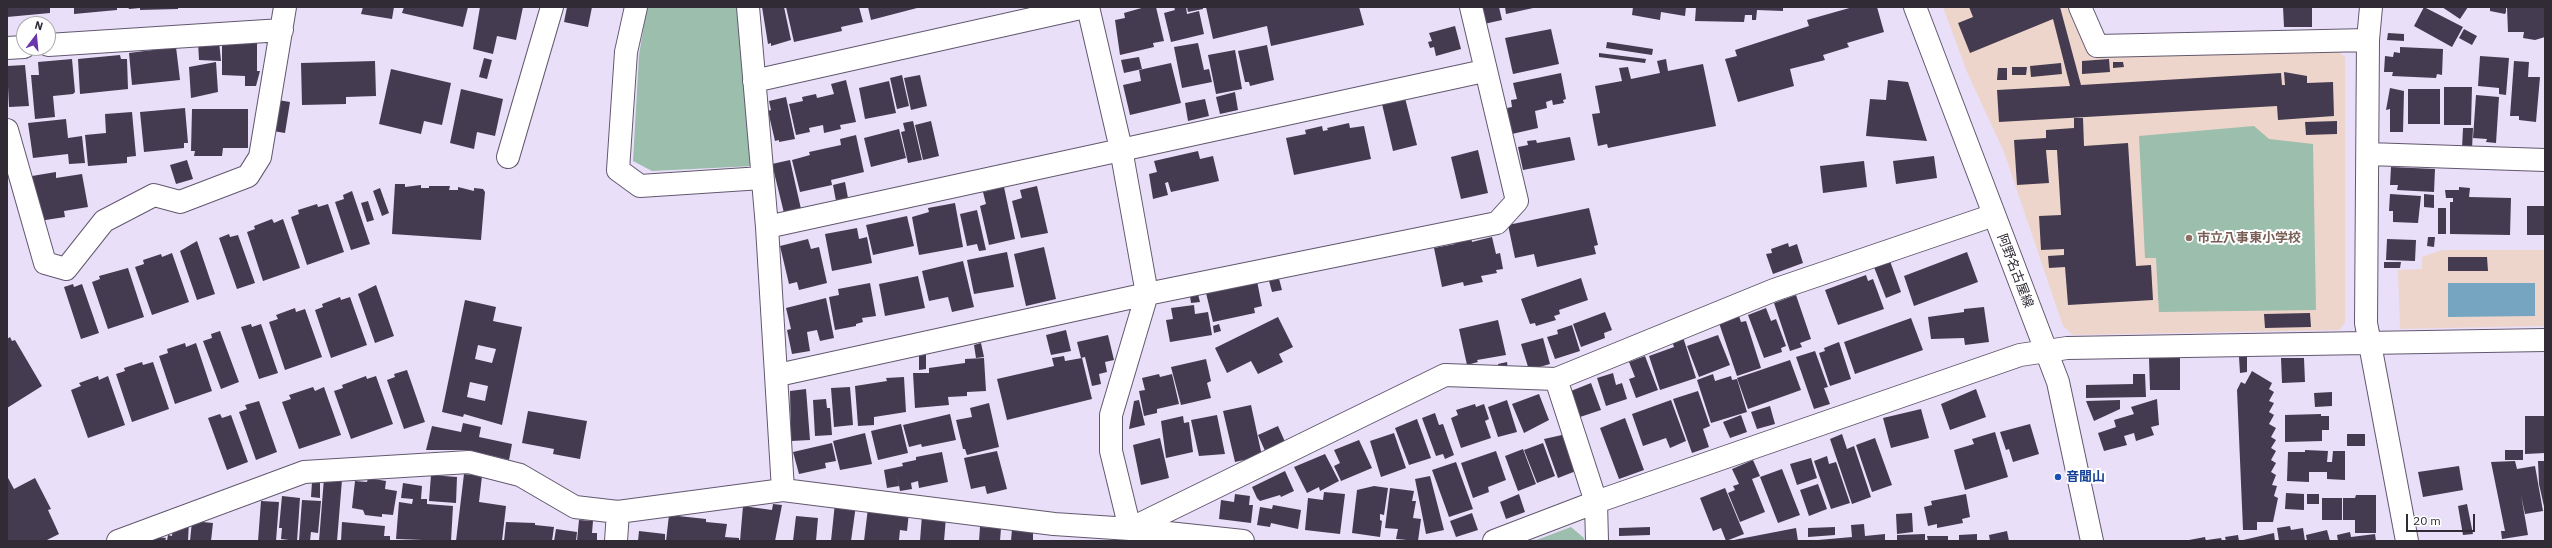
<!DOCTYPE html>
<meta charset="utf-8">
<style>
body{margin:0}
#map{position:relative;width:2552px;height:548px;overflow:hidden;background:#eadff9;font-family:"IBM Plex Sans",sans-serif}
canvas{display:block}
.frame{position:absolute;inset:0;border:8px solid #302b35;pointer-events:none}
.north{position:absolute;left:16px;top:16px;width:40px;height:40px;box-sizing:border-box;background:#fff;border:1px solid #acaaae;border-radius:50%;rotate:16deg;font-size:11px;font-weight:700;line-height:16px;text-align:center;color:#302b35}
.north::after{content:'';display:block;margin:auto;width:14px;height:18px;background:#6b35ac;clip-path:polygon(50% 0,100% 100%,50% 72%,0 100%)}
.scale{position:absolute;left:2406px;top:514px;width:69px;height:18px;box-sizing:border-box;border:2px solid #302b35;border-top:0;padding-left:5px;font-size:12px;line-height:14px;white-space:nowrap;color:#302b35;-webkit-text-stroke:3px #fff;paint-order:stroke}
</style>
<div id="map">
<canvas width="2552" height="548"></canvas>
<div class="frame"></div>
<div class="north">N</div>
<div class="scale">20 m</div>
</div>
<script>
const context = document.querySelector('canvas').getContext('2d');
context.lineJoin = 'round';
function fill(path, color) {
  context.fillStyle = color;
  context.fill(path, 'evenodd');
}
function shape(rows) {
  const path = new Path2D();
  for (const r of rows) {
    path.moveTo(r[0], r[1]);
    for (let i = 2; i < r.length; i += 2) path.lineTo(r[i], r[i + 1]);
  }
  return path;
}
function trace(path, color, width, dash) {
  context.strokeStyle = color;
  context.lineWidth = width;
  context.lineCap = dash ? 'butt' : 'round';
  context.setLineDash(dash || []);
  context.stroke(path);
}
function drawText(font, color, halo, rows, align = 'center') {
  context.font = font + ' "IBM Plex Sans","Noto Sans JP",sans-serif';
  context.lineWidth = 4;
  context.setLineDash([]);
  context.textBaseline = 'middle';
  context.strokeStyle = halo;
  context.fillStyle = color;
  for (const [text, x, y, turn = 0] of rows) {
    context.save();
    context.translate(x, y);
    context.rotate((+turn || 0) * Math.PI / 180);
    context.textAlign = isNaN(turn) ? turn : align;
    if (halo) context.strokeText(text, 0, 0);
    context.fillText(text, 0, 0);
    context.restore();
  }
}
const industrial = shape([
 [1943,7,2067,7,2091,58,2335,49,2345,57,2345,323,2339,330,2073,335,2063,326,2004,152,1967,72],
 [2442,250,2545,250,2545,326,2400,329,2398,270,2422,269,2422,257]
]);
const green = shape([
 [647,7,740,7,753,166,652,171,633,161,639,55],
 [2254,126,2269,139,2313,144,2316,310,2159,312,2156,258,2145,258,2139,136],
 [1571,527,1584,538,1584,541,1534,541]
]);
const water = shape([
 [2448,283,2535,283,2535,316,2448,317]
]);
const building = shape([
 [7,7,50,7,50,13,7,17],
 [74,7,117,7,117,10,74,14],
 [128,7,178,7,178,9,140,10,140,8,129,9],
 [363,7,394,7,392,19,361,14],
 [404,7,468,7,463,27,402,13],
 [480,7,523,7,516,40,497,36,493,54,473,49],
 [567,7,592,7,588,27,564,22],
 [762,7,784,7,791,40,771,46,771,43,768,44],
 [786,7,859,7,863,22,841,27,842,31,794,42],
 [868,7,917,7,917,8,871,20],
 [1145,7,1156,7,1164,41,1153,43,1154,47,1120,55,1115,20,1125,18,1124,13],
 [1174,7,1186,7,1187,14,1199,11,1204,34,1171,42,1164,13,1175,10],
 [1187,7,1203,7,1203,9,1188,12],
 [1206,7,1359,7,1364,25,1271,46,1267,26,1213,39],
 [1480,7,1499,7,1502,20,1484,24],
 [1505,7,1533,7,1533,8,1506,14],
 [1633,7,1686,7,1685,16,1661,12,1660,20,1632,15],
 [1696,7,1783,7,1783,11,1757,10,1756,20,1752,20,1752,15,1745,15,1744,22,1695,21],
 [1853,7,1877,7,1884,32,1847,43,1849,47,1823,55,1825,60,1790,69,1794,86,1738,102,1725,59,1737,56,1735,50,1809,26,1807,20],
 [1969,7,2060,7,2081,85,2281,73,2282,85,2285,85,2284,72,2307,76,2307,83,2333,82,2334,116,2278,120,2277,106,1999,122,1997,90,2070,86,2053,19,1970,53,1958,23,1973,17],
 [2283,7,2312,7,2312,27,2284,27],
 [2424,7,2463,27,2452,47,2414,26],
 [2442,7,2468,7,2460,19],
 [2490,7,2506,7,2506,12,2505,14,2490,11],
 [2507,7,2545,7,2545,37,2535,40,2523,38,2524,32,2508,32],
 [1455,26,1461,49,1436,56,1434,47,1430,48,1428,42,1432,41,1429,33],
 [1551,29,1559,64,1513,74,1505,38],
 [2464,29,2477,36,2472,45,2459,38],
 [2388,33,2404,34,2404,41,2387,40],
 [219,41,221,61,199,60,198,42],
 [1607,42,1653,49,1652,55,1606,48],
 [222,43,257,43,257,71,260,71,256,86,245,86,245,76,222,75],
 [1198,43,1204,70,1209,69,1212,82,1182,88,1174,47],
 [1267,45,1274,80,1250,86,1249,82,1245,82,1238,51],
 [176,47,180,80,132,85,129,53],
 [2400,47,2443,49,2442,75,2437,74,2436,78,2392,76,2393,72,2384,72,2385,56,2393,57,2394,52,2400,53],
 [1235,50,1242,89,1216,94,1208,55],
 [1599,53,1646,59,1645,63,1599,57],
 [120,55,121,59,127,59,128,89,80,94,78,59],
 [2480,56,2509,58,2506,95,2499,94,2499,88,2478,86],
 [1139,57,1142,69,1124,73,1121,60],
 [484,58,492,60,487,79,479,77],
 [72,59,75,92,73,94,53,96,55,117,35,119,31,75,39,75,38,62],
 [1666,59,1668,71,1703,64,1716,126,1608,148,1607,144,1598,146,1592,114,1600,113,1595,86,1622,81,1619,68,1628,67,1631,79,1660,73,1657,61],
 [2109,59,2110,72,2082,74,2082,61],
 [375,61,376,96,346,97,346,104,302,105,301,63],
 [2514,61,2529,62,2528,77,2540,77,2536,122,2519,120,2519,116,2510,116],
 [216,62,218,92,191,98,189,67],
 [2113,62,2123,62,2124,67,2113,68],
 [1171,63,1181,103,1130,115,1123,85,1141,81,1139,70],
 [2061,63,2062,74,2031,77,2030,66],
 [25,65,29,106,9,107,7,66],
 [2012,67,2027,67,2026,75,2012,75],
 [1998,68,2007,68,2007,80,1997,80],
 [391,69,451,83,442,125,424,121,421,134,379,124],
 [1561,73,1566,99,1563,100,1564,103,1553,105,1552,100,1546,102,1547,108,1535,111,1538,128,1512,134,1507,108,1512,107,1511,100,1517,99,1513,83],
 [902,75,909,106,897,109,890,78],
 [920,75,927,106,911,110,904,78],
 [846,80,856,122,840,125,841,129,824,133,823,125,809,128,810,132,796,135,789,104,803,101,802,97,816,94,817,98,834,94,831,84],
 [1888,80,1908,82,1927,141,1866,136,1870,99,1886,100],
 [889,81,896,113,865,119,859,88],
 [2444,87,2472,87,2471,125,2444,125],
 [2390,88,2404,91,2403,132,2390,132,2390,109,2386,110],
 [461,89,503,99,495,136,477,132,474,149,450,143],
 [2408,89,2440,89,2440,124,2408,124],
 [1235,92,1238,110,1220,114,1216,97],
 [2476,95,2499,97,2496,143,2486,142,2487,139,2473,138],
 [786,97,795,139,779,142,779,140,775,141,768,111,771,110,769,101],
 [1405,98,1417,145,1393,151,1382,104],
 [272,99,290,102,285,133,267,130],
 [1205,99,1209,116,1188,121,1185,103],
 [185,108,188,143,184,143,184,148,144,152,140,112],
 [192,109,248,109,248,148,223,148,222,156,194,156,195,151,191,151],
 [132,112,136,156,127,157,127,163,88,166,85,135,106,133,105,114],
 [2074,118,2083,118,2084,146,2128,143,2136,266,2151,265,2153,300,2068,305,2065,267,2049,268,2048,256,2064,255,2064,249,2041,250,2039,216,2061,215,2057,150,2046,150,2049,183,2017,185,2014,140,2046,138,2046,130,2074,128],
 [66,119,68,138,82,136,85,163,69,164,68,154,33,158,28,123],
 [913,121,922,160,908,163,901,132,905,131,903,123],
 [931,121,939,156,923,160,915,125],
 [2337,121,2337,134,2306,135,2305,122],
 [1349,123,1350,128,1364,126,1371,159,1294,175,1286,138,1306,134,1305,130,1322,126,1323,131,1328,130,1327,128],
 [2463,128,2473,128,2472,149,2462,148],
 [899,129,906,158,871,167,864,138],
 [856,135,864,172,831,180,832,185,800,192,792,160,810,155,809,152,841,145,840,139],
 [1570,137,1575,160,1523,170,1518,147,1528,145,1527,141,1536,140,1537,143],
 [1478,150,1488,193,1461,199,1451,157],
 [1198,151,1200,159,1213,156,1219,181,1171,192,1168,182,1165,183,1168,195,1153,199,1149,174,1157,172,1154,161],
 [1934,156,1937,178,1896,184,1893,161],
 [187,160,193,179,176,184,170,165],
 [790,160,801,209,784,213,772,164],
 [1864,161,1867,187,1823,193,1820,166],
 [2391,167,2435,169,2434,192,2397,190,2398,185,2390,185],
 [56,172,56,178,82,174,88,207,64,211,65,217,39,221,32,176],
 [845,182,848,198,836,201,833,185],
 [395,184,405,184,405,187,421,185,421,188,429,188,429,186,450,186,449,190,458,190,458,187,474,191,474,188,483,189,485,192,481,240,392,234],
 [1037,186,1048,233,1021,238,1012,201,1022,198,1020,190],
 [1004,187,1015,239,989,245,980,206,986,204,983,192],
 [2459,187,2470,188,2469,197,2511,198,2510,235,2450,234,2450,202,2453,202,2453,198,2446,198,2445,190,2459,190],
 [380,188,389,213,382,216,373,191],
 [352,191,370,244,351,250,335,202,344,199,343,195],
 [2390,194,2421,196,2418,223,2393,222,2393,211,2389,211],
 [2424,194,2434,195,2434,208,2424,207],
 [368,201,374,220,367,222,361,203],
 [955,203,963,247,919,255,912,217,929,212,928,208],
 [317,204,318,207,328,204,344,252,307,265,291,217,299,214,298,210],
 [2527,206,2545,206,2545,235,2527,235],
 [1589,208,1598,245,1594,246,1596,254,1537,267,1534,254,1515,258,1508,225],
 [2438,208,2446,208,2446,234,2438,234],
 [977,210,986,250,979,251,977,244,967,246,960,214],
 [907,216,914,246,873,255,866,225],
 [272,219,274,223,283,219,300,268,263,281,247,232,255,229,254,226],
 [857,228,859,239,867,237,872,263,832,271,825,234],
 [229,234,230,237,238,235,255,283,237,289,219,238],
 [1471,236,1472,242,1492,237,1496,254,1500,253,1503,269,1496,270,1497,273,1481,276,1483,282,1464,286,1463,282,1442,287,1434,248,1455,244,1453,240],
 [2428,237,2435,237,2434,247,2427,246],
 [808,239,811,249,819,247,827,283,799,290,797,282,789,284,780,246],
 [2387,239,2416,240,2415,261,2386,260],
 [197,241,215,294,197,300,180,251],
 [1788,243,1789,247,1797,244,1803,263,1773,274,1766,254,1772,253,1771,249],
 [1044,247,1056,299,1026,306,1014,254],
 [1007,252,1014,287,974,294,967,260],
 [1967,252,1978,282,1914,306,1904,276],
 [172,253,189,302,152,315,135,267,144,264,143,260,161,254,162,257],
 [2448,257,2487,257,2488,271,2448,271],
 [963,261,974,307,952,312,948,297,929,301,922,271],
 [1890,261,1901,292,1886,298,1874,267],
 [2384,262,2401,262,2400,268,2384,268],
 [128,268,144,317,108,329,92,282,100,279,99,276],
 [1278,275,1282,290,1272,292,1268,277],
 [1866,275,1868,281,1873,279,1884,309,1838,325,1825,290],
 [918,276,925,308,885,316,879,284],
 [1581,278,1588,300,1559,310,1560,314,1554,316,1556,320,1536,326,1535,323,1530,324,1521,299],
 [1257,281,1262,306,1254,308,1255,313,1213,322,1206,293],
 [870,283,876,316,862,318,863,322,856,324,856,326,835,330,829,297,839,295,838,289],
 [73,284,74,287,82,284,99,333,81,339,64,287],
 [376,285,394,336,375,343,358,294],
 [1198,294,1200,302,1191,303,1190,296],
 [1796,295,1811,339,1800,343,1802,347,1790,351,1774,303],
 [340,297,341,300,350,297,367,345,331,358,315,310,323,307,322,304],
 [826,298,834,338,820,341,817,330,807,332,810,351,792,354,787,330,791,329,786,308],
 [465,300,496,307,493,321,522,327,502,425,464,414,463,417,442,412],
 [478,345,496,349,492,363,475,359],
 [470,382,488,386,485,401,467,397],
 [1194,305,1195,314,1208,312,1212,335,1170,342,1166,320,1173,319,1171,308],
 [1984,307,1989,342,1965,345,1964,338,1931,339,1928,317,1964,312,1964,309],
 [295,308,296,312,305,309,322,357,285,370,269,322,278,319,276,315],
 [1766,308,1771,321,1776,319,1786,346,1781,348,1782,352,1764,358,1748,315],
 [1605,312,1612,330,1604,333,1605,338,1581,347,1573,324],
 [2310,313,2311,327,2265,328,2264,314],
 [1739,316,1741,322,1746,321,1761,368,1737,376,1719,323],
 [1278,317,1293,347,1279,354,1283,362,1258,374,1251,361,1227,373,1215,348],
 [1911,318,1923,350,1855,374,1844,342],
 [1498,320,1506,355,1477,360,1478,362,1467,365,1459,329],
 [251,324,252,327,261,324,278,373,259,379,241,327],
 [1219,324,1221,331,1214,333,1213,326],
 [1572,325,1580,351,1555,359,1547,337,1558,334,1557,330],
 [1066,330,1071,351,1051,355,1046,335],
 [220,331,239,382,221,389,203,341,212,338,211,334],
 [1108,335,1114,360,1105,362,1107,372,1099,374,1101,384,1092,386,1085,357,1081,358,1077,342],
 [1718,335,1730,365,1699,377,1687,346],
 [10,337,12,341,15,340,42,386,7,408,7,339],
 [1683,337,1696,378,1660,390,1649,356,1674,347,1672,341],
 [1543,338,1550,364,1529,370,1521,344],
 [1839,342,1851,379,1830,386,1819,353,1825,351,1824,348],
 [185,343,186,347,196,343,212,391,175,404,159,356,168,353,167,349],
 [981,343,984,357,976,358,974,345],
 [1815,351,1828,387,1824,388,1830,404,1814,409,1796,357],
 [923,355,926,355,926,369,919,370,919,356],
 [1064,356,1065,361,1082,358,1092,399,1007,420,997,379,1054,366,1052,358],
 [1645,356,1658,390,1636,398,1629,379,1635,377,1629,362],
 [2247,356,2247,372,2240,373,2239,357],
 [984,358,986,391,967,392,967,396,948,397,949,405,915,408,913,373,929,373,929,368,965,363,965,359],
 [2149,358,2180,358,2180,390,2150,390],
 [2281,358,2304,358,2305,382,2282,383],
 [1206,359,1211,381,1207,383,1211,398,1181,405,1171,367],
 [1790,360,1801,390,1748,409,1737,378],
 [142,362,143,365,153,362,169,409,132,422,116,374,125,371,124,368],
 [1507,362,1508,370,1499,372,1498,364],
 [407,370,425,422,404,429,387,380,395,377,394,374],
 [2252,371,2272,383,2269,389,2274,392,2269,401,2274,403,2269,412,2274,415,2269,424,2276,428,2271,437,2276,440,2271,448,2276,451,2271,460,2276,463,2271,472,2276,475,2272,485,2277,486,2274,496,2278,498,2273,522,2257,522,2257,530,2243,530,2237,390,2241,382,2245,384],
 [1613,373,1616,385,1622,383,1627,399,1606,406,1597,378],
 [1159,374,1160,377,1172,374,1179,404,1157,409,1157,413,1144,416,1139,391,1145,390,1142,378],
 [1713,374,1715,381,1731,376,1732,380,1737,379,1747,412,1711,423,1697,380],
 [2133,374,2145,374,2146,397,2086,398,2086,385,2133,384],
 [98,376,99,380,108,376,125,425,88,438,71,390,81,386,79,383],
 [366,376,367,379,376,376,393,424,351,439,334,391,343,388,342,385],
 [904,377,906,412,874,417,874,425,858,426,855,386,887,381,886,378],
 [1591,383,1601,410,1580,417,1571,391],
 [313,387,315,391,324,387,341,435,299,449,282,402,291,399,289,395],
 [850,387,853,425,834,427,831,388],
 [806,389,810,440,791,441,790,391],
 [1976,389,1986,417,1950,430,1941,404],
 [1698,391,1710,426,1703,429,1709,447,1692,453,1673,399],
 [2332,392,2332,406,2315,407,2314,393],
 [1539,394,1549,420,1524,433,1512,404],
 [826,399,827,408,830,408,832,435,815,436,813,400],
 [2157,399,2159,425,2151,427,2154,435,2136,441,2134,433,2124,436,2127,445,2104,451,2098,433,2116,427,2114,420,2134,414,2131,407],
 [1139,400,1145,425,1129,429,1134,401],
 [1507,400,1517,432,1498,437,1488,407],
 [1671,400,1686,441,1670,448,1666,438,1643,446,1632,414],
 [2120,400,2120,409,2094,421,2086,401],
 [259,401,277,452,256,460,239,412,247,409,245,405],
 [989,403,999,447,967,455,965,449,963,449,956,420,972,417,970,408],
 [1475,404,1476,407,1484,404,1489,419,1485,421,1491,438,1461,448,1451,418,1458,415,1456,410],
 [1251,405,1262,456,1235,462,1223,411],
 [1770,406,1775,424,1757,429,1751,412],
 [1921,409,1929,438,1891,448,1883,418],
 [528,411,587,421,580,459,553,454,554,449,522,443],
 [1435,413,1439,425,1443,424,1454,455,1445,459,1443,454,1436,456,1422,418],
 [220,414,222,418,231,415,248,462,227,470,208,418],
 [950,414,956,440,922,447,921,444,909,447,903,425],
 [2321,414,2321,416,2329,416,2329,430,2322,430,2322,441,2285,442,2285,415],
 [1217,415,1225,454,1199,456,1191,420],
 [1741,415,1747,432,1730,438,1723,422],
 [1183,416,1184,423,1189,422,1193,452,1166,458,1161,421],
 [2525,416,2545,416,2545,453,2525,454],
 [1625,418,1644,470,1619,479,1600,428],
 [1417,419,1431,458,1409,465,1395,428],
 [463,423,481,427,479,437,512,444,509,460,468,450,426,450,432,426,461,432],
 [901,424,908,453,878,460,871,431],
 [2030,424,2039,454,2013,462,2009,449,2006,450,2000,432],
 [1278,426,1286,444,1266,453,1258,435],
 [1995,432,2008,477,1965,490,1954,450,1974,444,1972,439],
 [865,433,872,464,840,470,833,441],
 [1394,433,1406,468,1381,477,1370,441],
 [1842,434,1847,449,1854,446,1871,497,1852,504,1830,439],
 [2347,434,2365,434,2365,446,2347,446],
 [1562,435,1576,471,1558,478,1544,439],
 [1160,438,1169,478,1141,485,1133,445],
 [1875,438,1892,485,1872,492,1856,445],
 [1359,440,1372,468,1341,481,1334,466,1340,463,1334,450],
 [832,443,836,461,825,463,826,468,799,474,793,452],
 [1543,443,1555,476,1537,483,1524,450],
 [1523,449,1536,484,1518,491,1505,456],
 [2305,450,2328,451,2327,462,2332,462,2333,451,2345,451,2345,480,2327,479,2327,472,2309,472,2309,482,2287,481,2288,452,2305,452],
 [2505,450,2523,450,2523,460,2505,460],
 [997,451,1007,489,987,494,985,486,971,489,964,458],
 [1496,451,1506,480,1488,487,1489,492,1473,498,1461,463],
 [942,452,948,482,919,488,918,481,911,483,912,489,900,491,897,474,899,486,887,488,884,470,903,466,902,463,916,460,916,457],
 [1325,454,1339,481,1320,491,1319,487,1307,493,1294,467],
 [1827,456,1829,464,1836,462,1850,503,1831,509,1814,461],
 [1811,458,1817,478,1797,485,1790,464],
 [1753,460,1760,476,1752,479,1765,512,1740,522,1728,493,1735,490,1733,486,1739,484,1732,469],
 [2515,461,2517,469,2535,466,2543,511,2525,514,2521,495,2528,535,2502,539,2501,531,2505,531,2491,462],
 [2538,461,2545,461,2545,511,2539,484],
 [1456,462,1473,509,1449,517,1432,470],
 [2459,466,2463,490,2423,497,2418,472],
 [1782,469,1800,515,1778,523,1760,477],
 [1285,471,1294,491,1281,497,1280,495,1260,501,1257,498,1252,487],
 [464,474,482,476,479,502,506,506,502,541,456,541],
 [431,475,457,477,456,503,429,501],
 [7,476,14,489,35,478,51,509,48,510,59,534,45,541,7,541],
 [1430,476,1444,530,1426,534,1415,479],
 [324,478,342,480,337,541,319,541],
 [368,478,386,481,385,489,397,491,393,515,382,514,382,517,365,515,363,510,352,508,355,481,367,482],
 [312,482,320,482,320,498,311,497],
 [403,483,422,486,421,499,427,499,427,504,453,506,451,541,396,539,399,502,412,504,413,499,401,498],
 [1818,484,1827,509,1809,516,1800,490],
 [1374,486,1388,488,1384,515,1380,514,1380,520,1382,521,1380,537,1352,533,1357,490],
 [1390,488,1414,491,1412,501,1416,501,1413,518,1421,519,1418,541,1396,539,1398,529,1385,528],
 [1725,488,1744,534,1726,541,1721,528,1713,531,1700,498],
 [1324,492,1345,494,1340,534,1305,530,1308,498,1323,500],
 [2286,493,2304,494,2304,510,2285,509],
 [1235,494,1250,496,1249,505,1253,505,1251,523,1219,519,1221,500,1234,502],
 [1519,494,1525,512,1506,519,1500,502],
 [1966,494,1970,517,1962,519,1963,523,1937,528,1937,524,1928,526,1924,507,1932,505,1931,501],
 [2307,494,2319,494,2319,504,2307,504],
 [2356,495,2376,495,2376,533,2355,533,2355,520,2343,520,2343,498,2355,498],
 [282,496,300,498,297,541,281,539,282,528,279,528],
 [2322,498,2342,498,2342,520,2322,520],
 [302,500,321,501,318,533,311,532,310,541,299,541],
 [261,501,279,502,276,541,258,541],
 [835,503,856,505,851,541,831,541],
 [773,504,782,505,775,541,740,541,743,506,772,510],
 [2467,504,2473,534,2463,535,2458,506],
 [1273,505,1301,510,1298,529,1271,523,1270,527,1257,525,1260,507,1272,509],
 [868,508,909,512,907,531,900,530,899,540,903,541,864,541],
 [1472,513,1478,530,1456,537,1450,521],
 [1912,513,1913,532,1897,534,1896,514],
 [669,515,706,519,706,522,727,524,725,537,739,538,739,541,666,541],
 [922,515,946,517,944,541,920,541],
 [796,516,818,518,816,541,793,541],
 [579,520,593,521,592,533,597,533,597,541,577,541],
 [189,521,188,541,167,541,168,535,172,536,173,527],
 [192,521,213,523,211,541,190,541],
 [342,522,385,526,384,536,390,536,390,541,341,541],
 [506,522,535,523,535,525,554,527,552,541,504,541],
 [1864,524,1865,536,1885,534,1885,541,1807,541,1852,537,1851,525],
 [2290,526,2291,530,2303,528,2305,541,2279,541,2277,528],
 [980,527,1001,528,1000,541,979,541],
 [1650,527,1650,535,1619,536,1619,528],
 [1835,527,1835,535,1808,537,1808,528],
 [1796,528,1798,541,1734,541,1734,540],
 [556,529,577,532,576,541,554,541],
 [1012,529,1033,531,1033,541,1011,541],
 [2327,530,2330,541,2307,541,2306,535],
 [639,531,665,534,665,541,638,541],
 [2007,531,2009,541,1990,541,1989,535],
 [2350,532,2351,537,2375,534,2376,541,2338,541,2337,535],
 [2274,533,2275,541,2244,541,2243,540],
 [1925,534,1925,541,1897,541,1897,535],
 [1977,534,1977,541,1959,541,1959,535],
 [2238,535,2239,541,2226,541,2225,537],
 [149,536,166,538,165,541,142,541],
 [1927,536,1948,536,1948,541,1928,541],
 [2205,537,2206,541,2189,541,2189,540],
 [2221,538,2222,541,2207,541,2207,540]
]);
const minor = shape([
 [636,7,626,52,618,170,640,186,762,178],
 [748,7,767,227,783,490],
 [1088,7,1121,149,1147,294,1111,415,1111,451,1130,529,1445,375,1556,379,1774,290,1994,215],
 [2080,7,2097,46,2368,40],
 [2371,7,2368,40,2366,323,2407,541],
 [48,45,282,30],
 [7,48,24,47],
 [754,81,1085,7],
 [7,130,45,263,66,269,104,221,154,195,180,202,248,176,260,157,285,7],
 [2368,154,2545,160],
 [508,157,552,7],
 [767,227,1484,71],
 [778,375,1147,294,1497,223,1517,201,1471,7],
 [1556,379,1596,502,1597,541],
 [118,541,304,472,469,462,520,475,575,507,618,512,783,490,1054,524,1130,529,1243,541],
 [616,541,618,512],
 [1494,541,1596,502,2020,355,2067,348,2545,340]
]);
const major = shape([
 [1915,7,2058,382,2092,541]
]);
const markers = [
 [2189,238,4,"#8d6e63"],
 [2058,477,4,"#1a4fb4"]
];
const educationNames = [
 ["市立八事東小学校",2197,238]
];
const streetNames = [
 ["阿野名古屋線",2015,271,69]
];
const transitNames = [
 ["音聞山",2066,477]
];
fill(industrial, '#edd5cb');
fill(green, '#9bbead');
fill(water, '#76a5c1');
fill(building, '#443b50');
trace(minor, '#62586e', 24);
trace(major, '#62586e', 24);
trace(minor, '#fff', 22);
trace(major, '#fff', 22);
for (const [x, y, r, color] of markers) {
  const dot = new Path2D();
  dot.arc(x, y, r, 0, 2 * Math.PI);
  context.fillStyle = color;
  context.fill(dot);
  trace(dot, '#fff', 1.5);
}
drawText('bold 13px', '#785e54', '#fff', educationNames, 'left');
drawText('13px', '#302b35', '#fff', streetNames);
drawText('bold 13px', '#164399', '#fff', transitNames, 'left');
</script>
